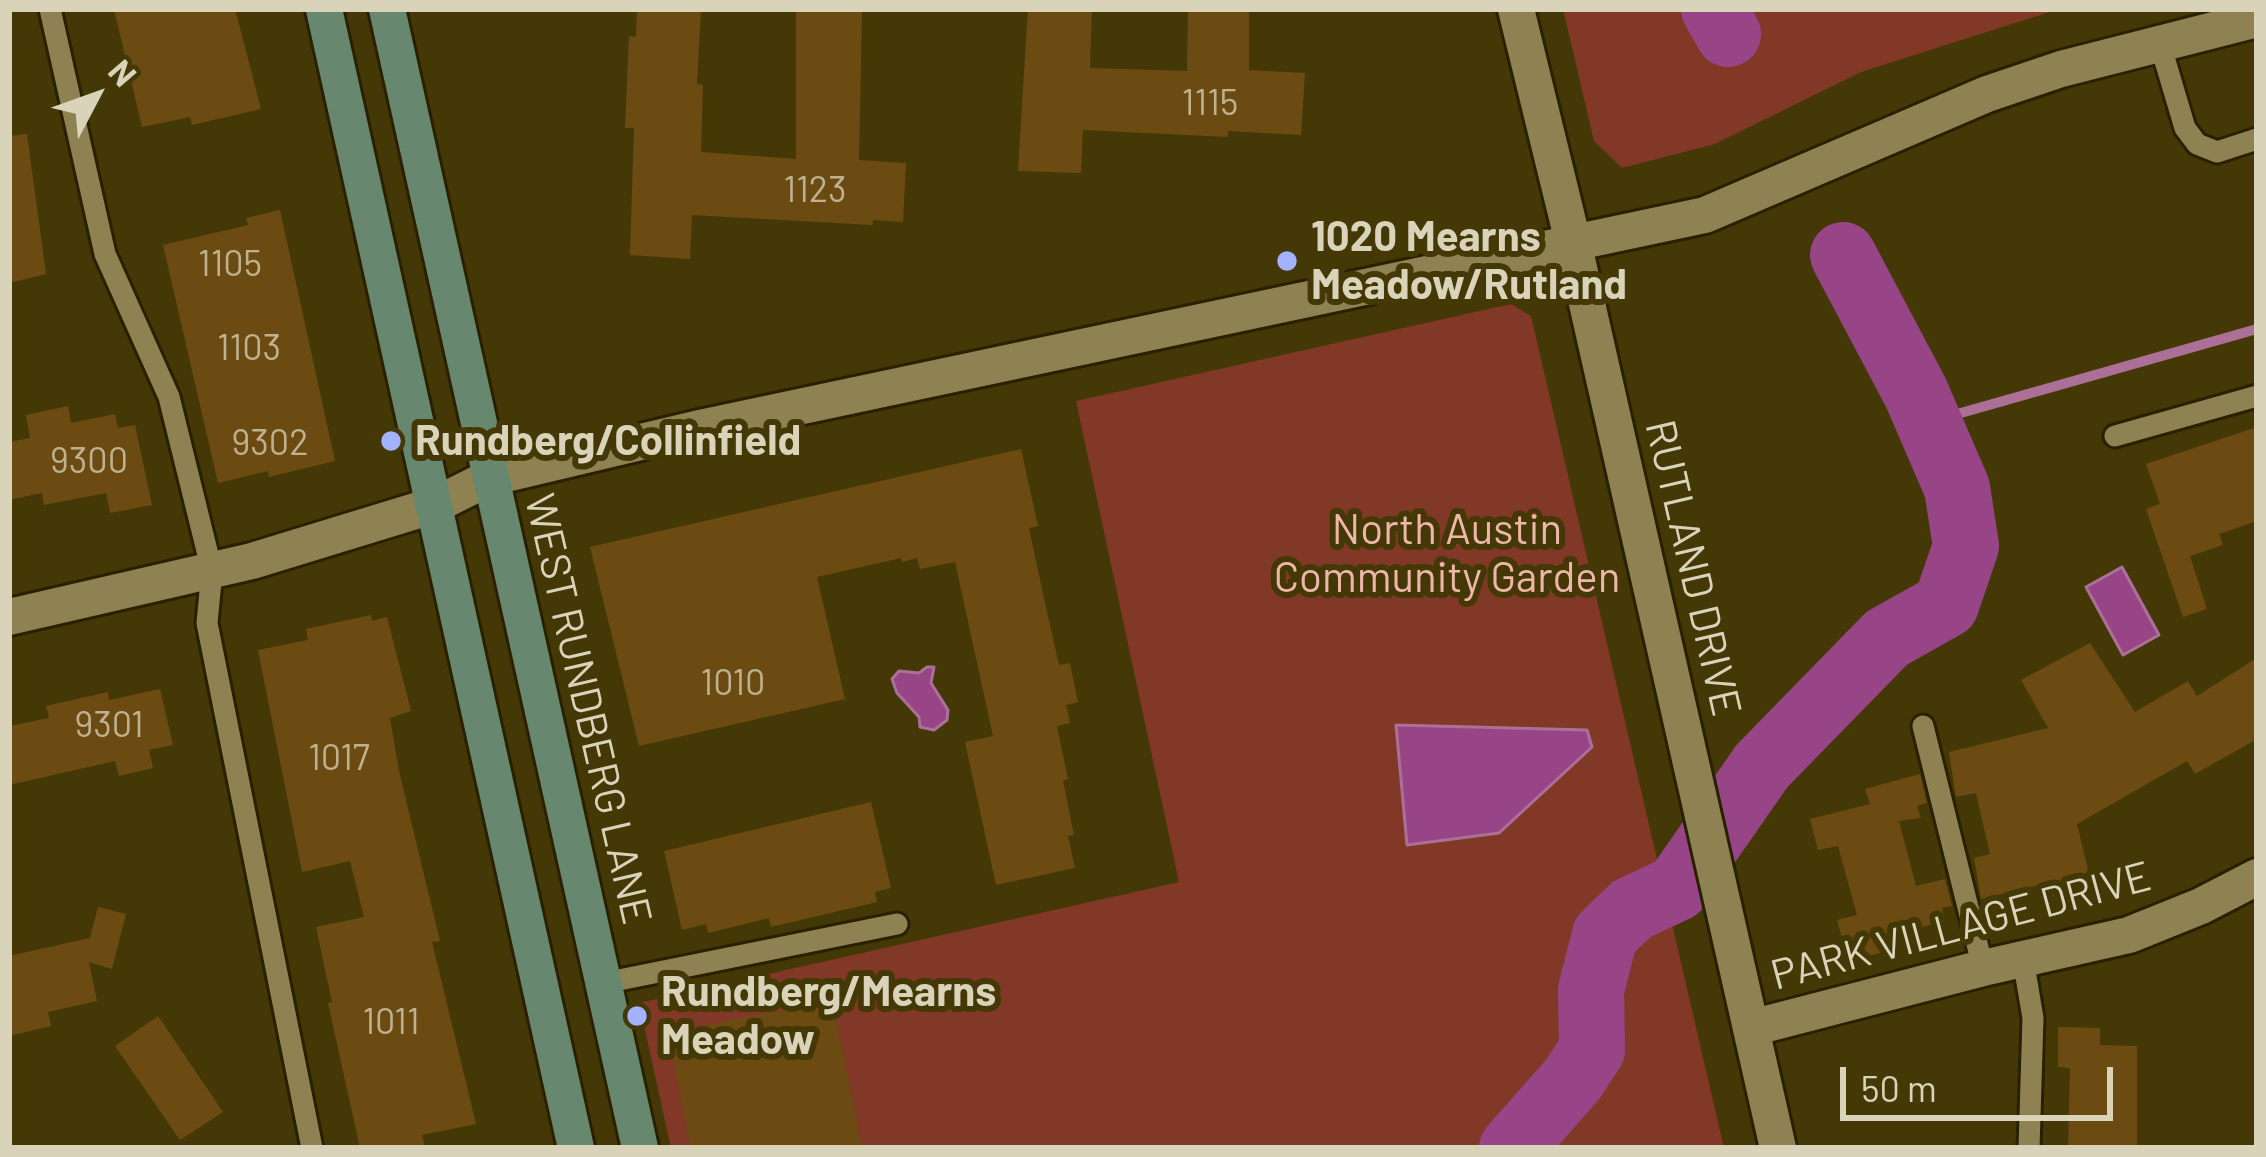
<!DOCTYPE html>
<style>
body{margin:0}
#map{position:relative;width:2266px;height:1157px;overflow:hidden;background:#443906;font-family:Barlow,sans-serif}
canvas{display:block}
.frame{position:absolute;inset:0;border:12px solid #d9d3ba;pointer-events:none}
.north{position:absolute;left:36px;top:36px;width:120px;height:120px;-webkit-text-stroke:9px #443906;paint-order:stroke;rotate:49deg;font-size:33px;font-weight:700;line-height:48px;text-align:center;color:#d9d3ba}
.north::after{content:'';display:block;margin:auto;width:42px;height:54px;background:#d9d3ba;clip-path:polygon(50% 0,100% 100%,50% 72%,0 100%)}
.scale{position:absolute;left:1840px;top:1067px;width:273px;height:54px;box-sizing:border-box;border:6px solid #d9d3ba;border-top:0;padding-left:15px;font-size:36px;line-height:42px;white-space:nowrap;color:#d9d3ba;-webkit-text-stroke:9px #443906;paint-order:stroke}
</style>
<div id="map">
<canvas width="2266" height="1157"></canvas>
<div class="frame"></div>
<div class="north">N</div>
<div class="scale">50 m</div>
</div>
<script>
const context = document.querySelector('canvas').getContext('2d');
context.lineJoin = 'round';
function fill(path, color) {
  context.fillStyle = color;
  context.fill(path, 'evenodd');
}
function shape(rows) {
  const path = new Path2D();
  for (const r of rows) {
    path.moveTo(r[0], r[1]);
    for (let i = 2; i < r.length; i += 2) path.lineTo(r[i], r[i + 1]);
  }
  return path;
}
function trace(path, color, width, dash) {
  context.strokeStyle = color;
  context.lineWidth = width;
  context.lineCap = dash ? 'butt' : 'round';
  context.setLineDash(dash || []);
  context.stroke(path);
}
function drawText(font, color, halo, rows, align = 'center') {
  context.font = font + ' Barlow,sans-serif';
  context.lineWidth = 12;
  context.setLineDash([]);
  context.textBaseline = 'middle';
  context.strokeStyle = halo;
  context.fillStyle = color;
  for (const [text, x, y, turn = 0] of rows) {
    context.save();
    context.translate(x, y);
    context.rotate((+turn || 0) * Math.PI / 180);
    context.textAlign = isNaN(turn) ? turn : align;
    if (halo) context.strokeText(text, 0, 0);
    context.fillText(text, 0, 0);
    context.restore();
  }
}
const green = shape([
 [1563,9,2059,9,1861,72,1715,144,1622,168,1594,141],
 [1511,304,1531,316,1724,1148,671,1148,639,1003,1179,882,1076,401]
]);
const water = shape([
 [2122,567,2159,635,2123,655,2086,587,2122,567],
 [927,667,934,667,931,683,948,710,947,720,934,730,920,727,919,717,897,693,892,679,899,671,919,673,927,667],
 [1396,725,1587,730,1592,747,1499,833,1407,845,1396,725]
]);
const stream = shape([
 [1929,422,2257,329]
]);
const river = shape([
 [1714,9,1728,34],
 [1512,1148,1573,1079,1592,1050,1591,990,1605,935,1632,909,1677,888,1762,766,1887,638,1946,605,1966,546,1957,488,1916,393,1843,255]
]);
const building = shape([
 [114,9,235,9,261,109,192,125,190,117,142,127],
 [637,9,701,9,697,84,703,85,701,152,796,159,796,9,862,9,859,160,906,163,903,222,873,220,873,225,692,215,690,259,630,255,634,128,625,128,629,36,636,37],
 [1028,9,1092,9,1090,68,1187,71,1188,9,1249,9,1249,70,1305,73,1301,135,1228,131,1228,137,1083,130,1081,173,1018,171],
 [27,134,46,274,9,283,9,136],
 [280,210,335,461,269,477,268,471,218,483,163,245,248,225,246,218],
 [68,406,71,423,115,414,118,428,135,425,152,505,110,513,106,493,44,505,42,493,9,500,9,442,30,438,26,415],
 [2257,427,2257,521,2219,534,2223,545,2190,556,2207,609,2183,617,2146,509,2160,504,2146,464],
 [1021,449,1038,526,1029,528,1045,603,1059,665,1070,663,1078,702,1066,705,1070,723,1057,726,1068,779,1063,780,1074,835,1068,836,1075,868,996,885,965,742,993,736,955,562,920,569,917,558,902,562,901,558,817,577,845,699,639,746,590,547],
 [371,615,372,621,387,617,411,711,390,718,399,771,440,941,432,942,476,1124,422,1135,425,1148,360,1148,328,1003,332,1002,316,927,364,917,350,861,302,872,258,650,308,640,306,629],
 [2090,643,2135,712,2188,681,2197,696,2257,658,2257,739,2195,774,2187,761,2077,824,2092,887,2050,897,2047,883,1981,899,1974,858,1990,854,1976,793,1956,797,1949,752,2048,728,2021,680],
 [160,689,173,745,149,750,153,768,119,776,115,761,9,785,9,726,49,718,46,706,108,692,109,700],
 [1920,774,1927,803,1917,806,1921,818,1899,821,1916,886,1945,879,1952,906,1942,908,1945,921,1899,933,1899,937,1881,942,1884,952,1848,961,1837,920,1857,915,1838,846,1818,850,1810,819,1870,804,1865,789],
 [871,802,891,888,875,892,877,902,771,927,769,918,708,933,706,924,682,930,664,851],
 [98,907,126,914,112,969,89,962,97,1001,48,1012,51,1026,9,1036,9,956,90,938],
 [832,1000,862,1148,691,1148,668,1033],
 [158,1016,223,1112,180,1140,115,1046],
 [2058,1027,2100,1028,2100,1045,2137,1046,2137,1148,2068,1148,2070,1068,2058,1067]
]);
const service = shape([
 [50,9,105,254,169,397,212,571,207,623,312,1148],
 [2160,44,2185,128,2197,144,2217,152,2257,139],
 [2115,436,2257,396],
 [1923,726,1983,968],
 [2023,959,2033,1018,2029,1148],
 [604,983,897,924]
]);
const minor = shape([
 [1751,1028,1983,968,2129,935,2201,906,2257,877]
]);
const tertiary = shape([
 [1516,9,1574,246,1778,1148],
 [9,617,252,561,435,505,489,478,704,427,1705,215,1987,94,2061,69,2257,19]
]);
const secondary = shape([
 [324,9,576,1148],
 [387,9,640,1148]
]);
const markers = [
 [1287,261,12,"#a3b2fd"],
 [391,441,12,"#a3b2fd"],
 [637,1016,12,"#a3b2fd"]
];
const numberNames = [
 ["1115",1210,103],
 ["1123",815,190],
 ["1105",230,264],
 ["1103",249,348],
 ["9302",270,443],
 ["9300",89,461],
 ["1010",733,683],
 ["9301",109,725],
 ["1017",339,758],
 ["1011",391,1022]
];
const poiNames = [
 ["1020 Mearns",1311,237],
 ["Meadow/Rutland",1311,285],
 ["Rundberg/Collinfield",415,441],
 ["Rundberg/Mearns",661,992],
 ["Meadow",661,1040]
];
const parkNames = [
 ["North Austin",1447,530],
 ["Community Garden",1447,578]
];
const streetNames = [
 ["RUTLAND DRIVE",1693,568,77],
 ["WEST RUNDBERG LANE",588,709,77],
 ["PARK VILLAGE DRIVE",1961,926,-15]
];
fill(green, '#813826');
fill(water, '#984588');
trace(water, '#ac7097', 3);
trace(stream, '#ac7097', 10);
trace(river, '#984588', 66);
fill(building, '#6c4b12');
trace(service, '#292000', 27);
trace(minor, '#292000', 42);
trace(tertiary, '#292000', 42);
trace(secondary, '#292000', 42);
trace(service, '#8e8253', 21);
trace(minor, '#8e8253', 36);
trace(tertiary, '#8e8253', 36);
trace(secondary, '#67876e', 36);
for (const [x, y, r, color] of markers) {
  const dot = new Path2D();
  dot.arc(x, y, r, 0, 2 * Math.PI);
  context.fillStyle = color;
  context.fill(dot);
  trace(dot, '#443906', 4.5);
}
drawText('36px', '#beb190', null, numberNames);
drawText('bold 42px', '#d9d3ba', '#443906', poiNames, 'left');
drawText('42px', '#edb6a8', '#443906', parkNames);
drawText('42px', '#d9d3ba', '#443906', streetNames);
</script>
